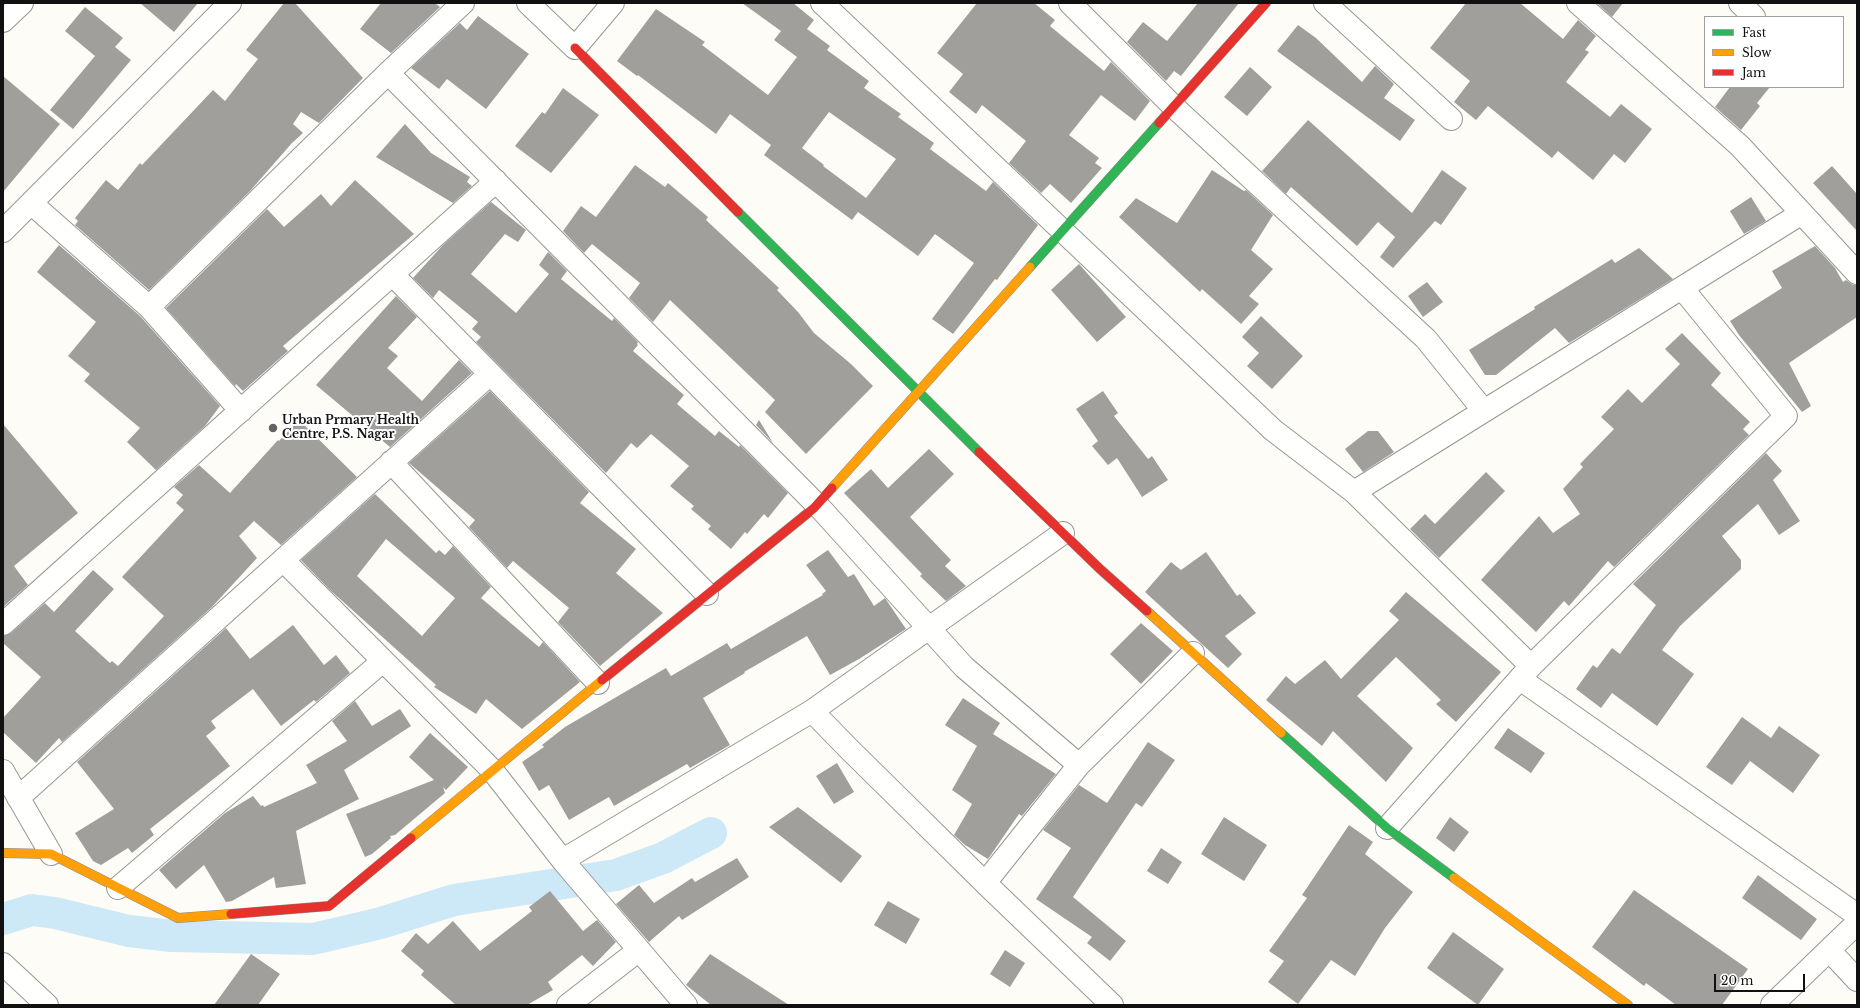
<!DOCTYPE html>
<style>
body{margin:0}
#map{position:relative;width:1860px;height:1008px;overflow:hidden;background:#fdfcf7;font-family:"Libre Baskerville",serif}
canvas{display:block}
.frame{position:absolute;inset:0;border:4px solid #111;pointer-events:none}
.legend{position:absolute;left:1704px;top:16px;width:140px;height:72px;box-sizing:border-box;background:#fff;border:1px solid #a0a0a0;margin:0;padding:5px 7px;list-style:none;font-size:12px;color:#111}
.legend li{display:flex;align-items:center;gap:8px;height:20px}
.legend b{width:20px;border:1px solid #a0a0a0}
.scale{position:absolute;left:1714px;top:974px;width:91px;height:18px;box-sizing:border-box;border:2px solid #111;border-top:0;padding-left:5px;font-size:12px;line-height:14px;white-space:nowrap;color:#111;-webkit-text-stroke:3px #fff;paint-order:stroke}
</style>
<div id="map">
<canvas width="1860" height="1008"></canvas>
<div class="frame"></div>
<ul class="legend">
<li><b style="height:5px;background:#30b455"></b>Fast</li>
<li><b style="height:5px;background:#ff9f0a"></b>Slow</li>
<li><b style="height:5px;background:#e5322d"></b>Jam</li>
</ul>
<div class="scale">20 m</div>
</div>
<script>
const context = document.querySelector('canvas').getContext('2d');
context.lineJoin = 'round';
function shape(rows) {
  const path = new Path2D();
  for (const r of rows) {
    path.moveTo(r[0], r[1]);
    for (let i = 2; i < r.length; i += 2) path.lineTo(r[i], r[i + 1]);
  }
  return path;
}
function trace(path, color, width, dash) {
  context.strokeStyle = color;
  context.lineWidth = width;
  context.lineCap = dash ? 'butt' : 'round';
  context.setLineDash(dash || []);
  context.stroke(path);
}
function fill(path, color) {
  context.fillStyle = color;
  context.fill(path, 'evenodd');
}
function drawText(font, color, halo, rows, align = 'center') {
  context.font = font + ' "Libre Baskerville",serif';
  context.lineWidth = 4;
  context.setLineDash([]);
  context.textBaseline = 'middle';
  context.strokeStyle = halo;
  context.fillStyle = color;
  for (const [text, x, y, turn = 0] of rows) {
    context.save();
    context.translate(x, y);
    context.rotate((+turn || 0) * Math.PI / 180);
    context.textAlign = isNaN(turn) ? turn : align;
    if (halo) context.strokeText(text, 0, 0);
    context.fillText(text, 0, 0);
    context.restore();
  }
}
const canal = shape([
 [3,919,32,910,55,913,129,931,172,936,313,939,381,923,454,900,616,875,663,858,711,833]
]);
const building = shape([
 [140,3,198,3,174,32],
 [284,3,295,3,363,78,319,123,301,112,293,124,303,133,292,143,250,191,149,290,75,225,78,221,75,218,106,180,118,190,140,163,142,165,213,90,225,101,258,59,246,50],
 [381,3,435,3,440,7,391,53,360,29],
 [742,3,793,3,814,20,807,29,830,46,827,50,869,81,864,88,901,114,898,117,934,143,930,149,986,191,993,182,1038,225,997,280,995,279,953,334,932,319,974,263,935,234,918,256,858,212,852,220,764,155,771,145,730,114,716,134,638,75,637,76,617,61,656,9,705,42,702,45,768,95,797,57,774,40,781,31],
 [829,112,896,159,866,198,823,166,824,165,802,148],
 [977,3,1034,3,1055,20,1050,26,1104,71,1111,62,1150,101,1135,121,1101,95,1069,135,1099,158,1095,163,1102,168,1071,203,1050,184,1041,193,1009,163,1026,141,982,105,976,114,949,92,963,74,937,53],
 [1198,3,1239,3,1181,76,1174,71,1166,81,1127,42,1143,22,1167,41],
 [1466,3,1520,3,1563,39,1578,20,1596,36,1585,50,1589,52,1566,82,1610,117,1621,104,1652,129,1625,163,1614,154,1593,180,1558,151,1552,158,1488,106,1476,120,1454,102,1470,81,1430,48],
 [1597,3,1623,3,1612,17],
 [85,7,123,38,115,47,131,60,73,129,50,110,95,56,65,31],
 [478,16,529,54,486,109,447,79,439,89,411,68,460,23,467,30],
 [1298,25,1316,38,1362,82,1375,66,1394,84,1384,98,1415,120,1400,141,1277,51],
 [1250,67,1272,87,1247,116,1224,97],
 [3,76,60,124,3,192],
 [1730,87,1770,87,1757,103,1760,106,1741,130,1715,107],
 [563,88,599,115,551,173,515,146,542,112,545,114],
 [1308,120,1412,213,1442,170,1467,188,1441,225,1435,221,1393,268,1380,257,1395,237,1378,222,1357,246,1291,187,1286,194,1262,171],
 [405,124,431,153,470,177,467,182,472,186,453,203,376,157],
 [635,165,665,187,668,183,708,217,706,220,779,288,777,290,798,312,814,333,851,364,873,386,806,454,765,412,775,400,670,300,653,322,629,298,640,283,592,244,584,253,563,231,581,206,596,217],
 [1832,166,1857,194,1857,231,1813,183],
 [1212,170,1244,191,1246,190,1273,215,1251,250,1273,269,1249,296,1259,304,1241,324,1202,289,1200,292,1119,217,1136,198,1177,223],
 [355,180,414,234,283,346,288,351,243,391,236,384,235,386,166,308,267,209,284,227,321,194,331,206],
 [1751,197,1766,221,1744,234,1730,211],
 [491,202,526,230,518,242,505,234,471,274,516,313,549,274,539,265,548,252,567,271,561,279,612,321,614,318,638,342,637,344,638,345,633,351,684,395,677,404,715,436,719,431,739,447,740,445,788,493,768,518,764,514,747,534,745,532,731,549,708,529,711,526,691,509,694,506,670,486,689,466,651,434,637,448,631,443,606,473,476,342,481,337,472,329,478,322,439,290,433,298,413,278,443,245],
 [59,245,140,316,220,406,205,426,156,470,127,442,140,428,84,381,90,374,68,356,96,322,37,272],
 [1815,246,1835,268,1843,282,1846,280,1853,285,1857,285,1857,317,1789,363,1811,406,1802,412,1739,335,1730,321,1782,288,1772,271],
 [1639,248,1673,279,1569,343,1555,328,1496,375,1485,375,1469,350,1535,309,1534,307,1612,259,1615,263],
 [1079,264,1126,317,1097,342,1051,290],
 [1427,282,1443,302,1423,317,1408,296],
 [396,296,417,317,388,348,398,356,387,368,422,401,459,360,472,373,390,447,316,385],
 [1261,316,1303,356,1272,389,1247,366,1259,353,1242,337],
 [1682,333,1721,373,1711,385,1750,422,1743,429,1749,435,1614,567,1608,561,1569,606,1564,601,1536,632,1481,580,1539,516,1553,533,1580,514,1563,489,1583,467,1580,464,1614,429,1601,417,1628,389,1642,403,1680,364,1665,349],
 [490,391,589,492,580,503,636,549,616,573,663,613,600,666,558,622,569,608,513,561,507,568,469,527,475,520,409,463],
 [1103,391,1118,413,1114,416,1148,459,1152,456,1168,480,1142,497,1117,458,1108,465,1092,446,1098,441,1076,409],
 [299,420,357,477,281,545,254,521,239,536,257,558,212,607,62,742,59,738,36,763,3,732,3,718,41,677,3,643,3,636,11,633,45,603,54,612,93,570,114,589,75,631,110,663,112,661,118,666,164,616,122,577,184,510,176,503,183,495,174,487,199,465,230,493,278,440,279,441],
 [759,420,773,443,756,425],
 [3,424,78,513,14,566,28,585,3,607],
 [1368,431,1378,431,1394,452,1363,472,1345,449],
 [929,449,954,474,910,517,951,560,945,566,966,586,946,601,920,576,922,574,844,493,871,469,888,488],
 [1766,453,1782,471,1773,480,1800,521,1779,535,1758,504,1722,536,1741,560,1741,569,1680,626,1662,650,1694,674,1657,726,1612,693,1601,708,1576,689,1593,665,1597,668,1612,648,1620,654,1656,605,1633,584],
 [1486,472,1505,491,1439,558,1410,529,1425,514,1435,524],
 [375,494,436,553,439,550,445,555,453,546,491,587,481,598,539,647,543,642,580,682,522,729,486,699,476,714,434,687,436,685,330,590,301,560],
 [386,539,455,598,422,636,357,576],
 [828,550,848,577,854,574,874,606,885,598,906,629,859,659,830,675,807,636,744,672,745,673,703,698,730,745,690,768,687,764,614,806,609,797,569,820,549,785,539,791,522,762,544,747,542,745,565,727,666,668,671,676,727,643,731,649,823,595,822,594,826,591,806,565],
 [1206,552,1237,596,1240,594,1256,613,1225,636,1242,654,1228,668,1145,592,1171,562,1181,570],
 [1406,592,1501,672,1456,722,1436,704,1441,700,1396,657,1357,696,1413,748,1386,782,1333,731,1322,746,1266,700,1286,676,1295,684,1325,660,1341,679,1399,620,1389,611],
 [1141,623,1173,651,1141,684,1110,654],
 [293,625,324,665,336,655,350,673,316,702,314,700,281,726,253,689,211,721,216,728,206,736,230,766,150,829,154,835,132,853,128,848,101,865,93,861,75,833,114,809,77,762,226,628,250,659],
 [963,698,1000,723,993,734,1056,774,1022,816,1019,814,988,859,965,845,954,835,972,804,952,790,977,746,945,725],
 [355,701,372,726,400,709,411,726,344,770,359,799,296,831,306,884,276,888,274,877,232,901,226,902,204,865,176,889,159,870,225,813,253,796,261,806,263,805,264,807,317,783,306,765,347,741,332,721],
 [1742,717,1771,738,1779,726,1820,755,1793,793,1750,761,1732,785,1706,767],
 [1508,728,1545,753,1531,773,1494,748],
 [430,733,468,767,446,790,443,787,445,793,395,835,390,836,391,838,372,854,365,857,346,814,434,780,409,757],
 [1148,742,1175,760,1142,807,1136,803,1073,897,1126,941,1110,961,1087,943,1092,937,1036,899,1071,848,1043,830,1079,785,1107,803],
 [837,763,854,792,834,804,816,776],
 [798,807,862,856,841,883,769,827],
 [1224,817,1267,845,1244,881,1201,854],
 [1450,817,1469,832,1454,852,1436,838],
 [1349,825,1373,842,1365,854,1413,892,1385,928,1355,976,1331,960,1298,1004,1268,982,1284,961,1269,951,1307,898,1302,895],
 [1161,848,1182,862,1168,884,1147,871],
 [737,858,749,877,682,920,679,916,649,942,616,904,639,885,654,903,692,878,695,882],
 [1758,875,1817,919,1801,940,1742,898],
 [1634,890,1748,969,1722,1005,1676,1005,1646,983,1644,986,1592,947],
 [550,891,583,931,597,920,616,942,593,966,582,955,548,982,553,990,527,1005,456,1005,421,975,424,971,401,951,416,933,428,944,453,921,480,951,532,911,529,907],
 [888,901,920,919,906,944,874,925],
 [1453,932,1504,969,1478,1005,1427,968],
 [1005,950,1025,963,1010,987,990,974],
 [251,954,280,974,258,1005,214,1005],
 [710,954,789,1005,711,1005,686,985]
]);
const street = shape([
 [463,3,388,73,821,509,964,667,1079,765],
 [528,3,575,48,613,3],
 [822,3,1273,430,1354,492],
 [1070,3,1175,108,1426,339,1484,411],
 [1325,3,1451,119],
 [1578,3,1740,146,1857,273],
 [1740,3,1754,17],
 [3,21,22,3],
 [31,203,230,3],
 [3,231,31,203,149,307,388,73],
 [392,274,707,594],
 [149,307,241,411],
 [391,462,598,683],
 [283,560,492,770,564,862,686,1005],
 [3,624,496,181],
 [1531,666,1786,416,1682,288],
 [1520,679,1857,915],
 [812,711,1063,533],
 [3,771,51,854],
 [18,798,490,374],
 [1387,828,1531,666,1354,492,1802,213],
 [563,860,812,711,849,749,985,883,1079,765,1193,653],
 [985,883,1112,1005],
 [118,888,383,661],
 [1829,950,1857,980],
 [3,964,47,1005],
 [568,1005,639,950],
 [1772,1005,1857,923]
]);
const fast = shape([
 [738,212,979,452],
 [1030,267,1159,123],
 [1281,733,1387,828,1454,878]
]);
const slow = shape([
 [832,488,1030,267],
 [1147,611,1281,733],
 [411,838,602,680],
 [3,853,51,854,178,918,231,914],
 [1454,878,1628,1005]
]);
const jam = shape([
 [575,48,738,212],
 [1159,123,1266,3],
 [979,452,1100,569,1147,611],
 [602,680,814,508,832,488],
 [231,914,329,906,411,838]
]);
const markers = [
 [273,428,5,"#646362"]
];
const poiNames = [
 ["Urban Prmary Health",282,421],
 ["Centre, P.S. Nagar",282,435]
];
trace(canal, '#cde8f7', 32);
fill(building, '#a19f9c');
trace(street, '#979795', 24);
trace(fast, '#8e8d8b', 10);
trace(slow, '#8e8d8b', 10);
trace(jam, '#8e8d8b', 10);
trace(street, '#fffffe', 22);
trace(fast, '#30b455', 9);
trace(slow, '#ff9f0a', 9);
trace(jam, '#e5322d', 9);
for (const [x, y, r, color] of markers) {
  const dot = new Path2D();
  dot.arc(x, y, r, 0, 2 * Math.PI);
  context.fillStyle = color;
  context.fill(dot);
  trace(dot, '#fff', 1.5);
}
drawText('bold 12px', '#111', '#fff', poiNames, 'left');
</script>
